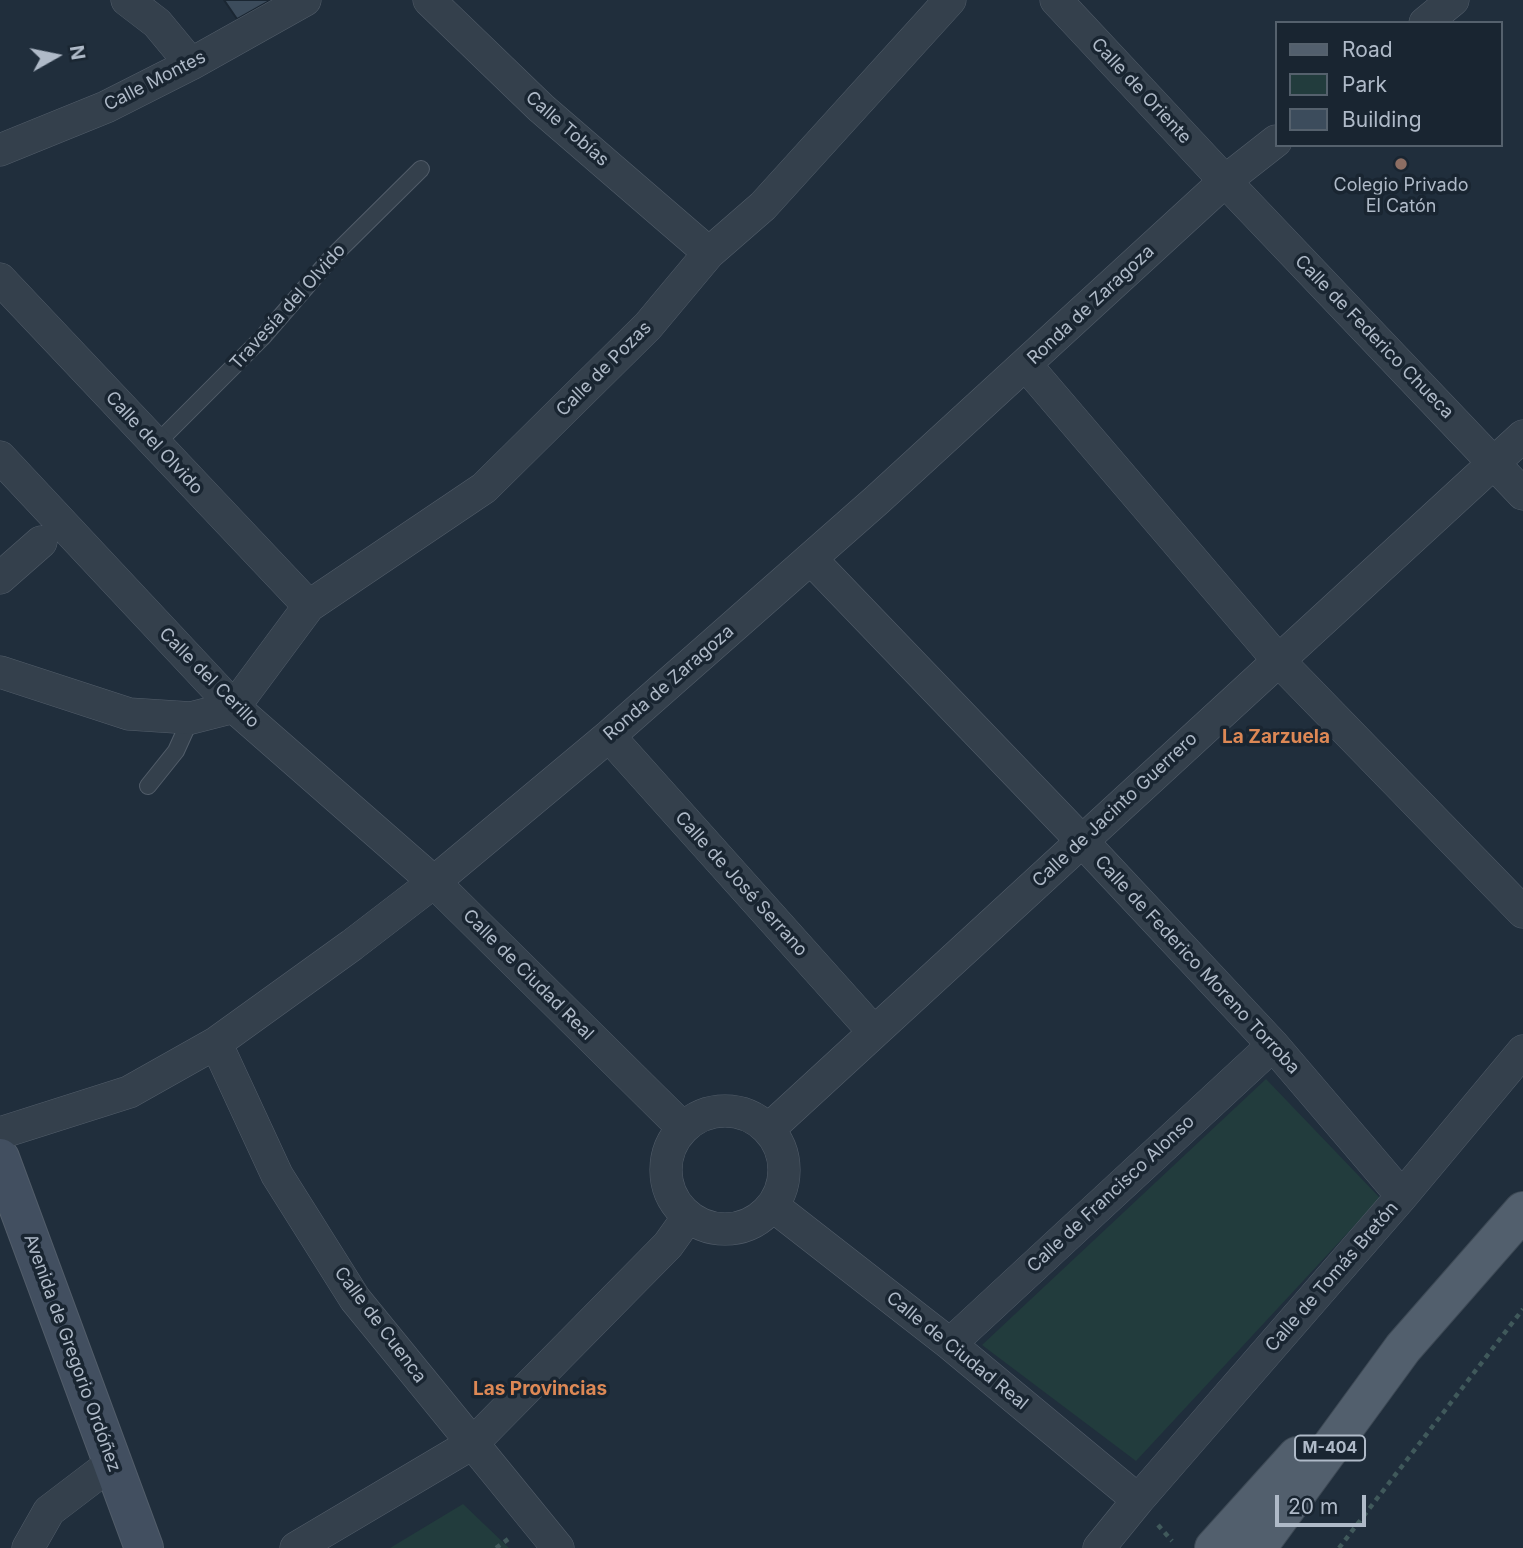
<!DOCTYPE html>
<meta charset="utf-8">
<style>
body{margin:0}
#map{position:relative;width:1523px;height:1548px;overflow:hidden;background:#202e3c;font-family:Inter,sans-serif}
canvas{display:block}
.legend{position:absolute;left:1275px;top:21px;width:228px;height:126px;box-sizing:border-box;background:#192531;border:2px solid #55616d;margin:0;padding:9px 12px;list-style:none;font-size:21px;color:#afbac8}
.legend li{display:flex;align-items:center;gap:14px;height:35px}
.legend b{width:35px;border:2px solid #55616d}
.north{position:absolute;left:21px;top:21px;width:70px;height:70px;-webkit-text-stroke:5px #192531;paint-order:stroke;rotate:81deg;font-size:19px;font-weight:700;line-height:28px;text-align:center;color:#afbac8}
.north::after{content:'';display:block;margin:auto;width:24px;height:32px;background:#afbac8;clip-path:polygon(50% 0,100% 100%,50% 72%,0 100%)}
.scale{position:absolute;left:1275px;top:1495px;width:91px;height:32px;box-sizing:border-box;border:4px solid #afbac8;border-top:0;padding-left:9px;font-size:21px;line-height:24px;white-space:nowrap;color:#afbac8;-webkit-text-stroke:5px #192531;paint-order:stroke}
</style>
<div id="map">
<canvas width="1523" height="1548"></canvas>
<ul class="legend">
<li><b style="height:9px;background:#525f6d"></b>Road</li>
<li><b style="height:19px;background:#223c3d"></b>Park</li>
<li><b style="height:19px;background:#3c4c5c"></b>Building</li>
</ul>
<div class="north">N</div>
<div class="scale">20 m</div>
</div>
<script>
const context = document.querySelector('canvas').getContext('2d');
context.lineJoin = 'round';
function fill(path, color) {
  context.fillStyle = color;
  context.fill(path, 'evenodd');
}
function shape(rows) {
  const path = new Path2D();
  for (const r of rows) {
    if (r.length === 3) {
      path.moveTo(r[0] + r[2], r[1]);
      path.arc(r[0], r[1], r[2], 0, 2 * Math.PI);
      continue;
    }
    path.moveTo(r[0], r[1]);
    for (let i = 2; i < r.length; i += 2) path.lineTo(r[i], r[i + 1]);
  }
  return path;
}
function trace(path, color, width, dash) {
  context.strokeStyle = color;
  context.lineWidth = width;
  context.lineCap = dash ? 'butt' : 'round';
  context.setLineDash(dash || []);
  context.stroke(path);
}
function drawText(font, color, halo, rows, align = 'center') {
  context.font = font + ' Inter,sans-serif';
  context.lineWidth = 7;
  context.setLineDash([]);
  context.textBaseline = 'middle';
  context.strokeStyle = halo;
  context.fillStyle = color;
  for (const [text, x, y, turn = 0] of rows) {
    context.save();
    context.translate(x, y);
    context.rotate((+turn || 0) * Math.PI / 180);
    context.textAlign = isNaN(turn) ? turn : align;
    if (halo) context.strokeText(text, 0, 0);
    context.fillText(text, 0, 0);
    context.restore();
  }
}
const green = shape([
 [1266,1079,1380,1198,1136,1461,982,1345],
 [463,1504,509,1548,390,1548]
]);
const building = shape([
 [224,0,271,0,237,19,224,0]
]);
const path = shape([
 [1158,1525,1172,1541],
 [496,1548,511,1537],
 [1339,1548,1523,1309]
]);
const lane = shape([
 [155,445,262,338,332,257,421,169],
 [148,786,176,751,191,718]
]);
const street = shape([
 [127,0,157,23,191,64],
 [429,0,541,108,709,253],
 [1056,0,1225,181,1523,494],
 [1425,23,1453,0],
 [0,150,106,107,191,64,305,0],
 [0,279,309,606],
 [1026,365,1278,660,1523,912],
 [0,457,234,707,434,882,683,1128],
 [811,559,1081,840,1273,1045,1402,1196],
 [0,578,41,542],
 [0,672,129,714,191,718,234,707,309,606,484,488,648,326,709,253,763,206,950,0],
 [609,736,874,1032],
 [216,1043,277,1175,355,1299,558,1548],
 [725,1170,59],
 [769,1129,1523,436],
 [0,1133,129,1092,216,1043,352,945,434,882,609,736,877,500,1225,181,1276,141],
 [773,1206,950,1344,1138,1500],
 [950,1344,1273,1045],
 [28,1548,49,1511,112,1463],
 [296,1548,473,1443,668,1245,688,1217],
 [1099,1548,1138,1500,1402,1196,1523,1051]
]);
const secondary = shape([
 [0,1158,144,1548]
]);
const primary = shape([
 [1214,1548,1297,1456],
 [1257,1548,1403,1348,1523,1211]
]);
const markers = [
 [1401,164,7,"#8d6e63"]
];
const shields = [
 [1330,1448,70]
];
const shieldNames = [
 ["M-404",1330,1448]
];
const streetNames = [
 ["Calle Montes",155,81,-27],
 ["Calle de Oriente",1141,91,47],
 ["Calle Tobías",567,129,41],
 ["Ronda de Zaragoza",1091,305,-43],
 ["Travesía del Olvido",288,307,-48],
 ["Calle de Federico Chueca",1374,337,46],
 ["Calle de Pozas",604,369,-45],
 ["Calle del Olvido",154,443,47],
 ["Calle del Cerillo",209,678,45],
 ["Ronda de Zaragoza",669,683,-41],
 ["Calle de Jacinto Guerrero",1115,810,-43],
 ["Calle de José Serrano",741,884,48],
 ["Calle de Federico Moreno Torroba",1197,965,47],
 ["Calle de Ciudad Real",528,975,45],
 ["Calle de Francisco Alonso",1111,1194,-43],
 ["Calle de Tomás Bretón",1332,1277,-49],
 ["Calle de Cuenca",380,1325,53],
 ["Calle de Ciudad Real",957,1351,39],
 ["Avenida de Gregorio Ordóñez",72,1353,70]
];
const poiNames = [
 ["Colegio Privado",1401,186],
 ["El Catón",1401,207]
];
const neighbourhoodNames = [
 ["La Zarzuela",1276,737],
 ["Las Provincias",540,1389]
];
fill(green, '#223c3d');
fill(building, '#3c4c5c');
trace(building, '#1b2733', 2);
trace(lane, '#525d6a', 18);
trace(street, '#525d6a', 33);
trace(secondary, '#525d6a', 40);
trace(primary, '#3d4955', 40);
trace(path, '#40595b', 4.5, [5, 5]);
trace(lane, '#34404c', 16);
trace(street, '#34404c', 32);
trace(secondary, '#424f60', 38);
trace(primary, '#525f6d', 38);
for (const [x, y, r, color] of markers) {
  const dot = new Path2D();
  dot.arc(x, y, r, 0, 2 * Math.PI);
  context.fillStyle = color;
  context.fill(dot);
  trace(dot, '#192531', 2.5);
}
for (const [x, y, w] of shields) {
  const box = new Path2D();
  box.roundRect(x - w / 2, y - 12.5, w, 25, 5);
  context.fillStyle = '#192531';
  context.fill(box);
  trace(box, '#afbac8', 2);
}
drawText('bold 16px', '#afbac8', null, shieldNames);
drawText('18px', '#afbac8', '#192531', streetNames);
drawText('18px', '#afbac8', '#192531', poiNames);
drawText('bold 19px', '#d85', '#192531', neighbourhoodNames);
</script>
